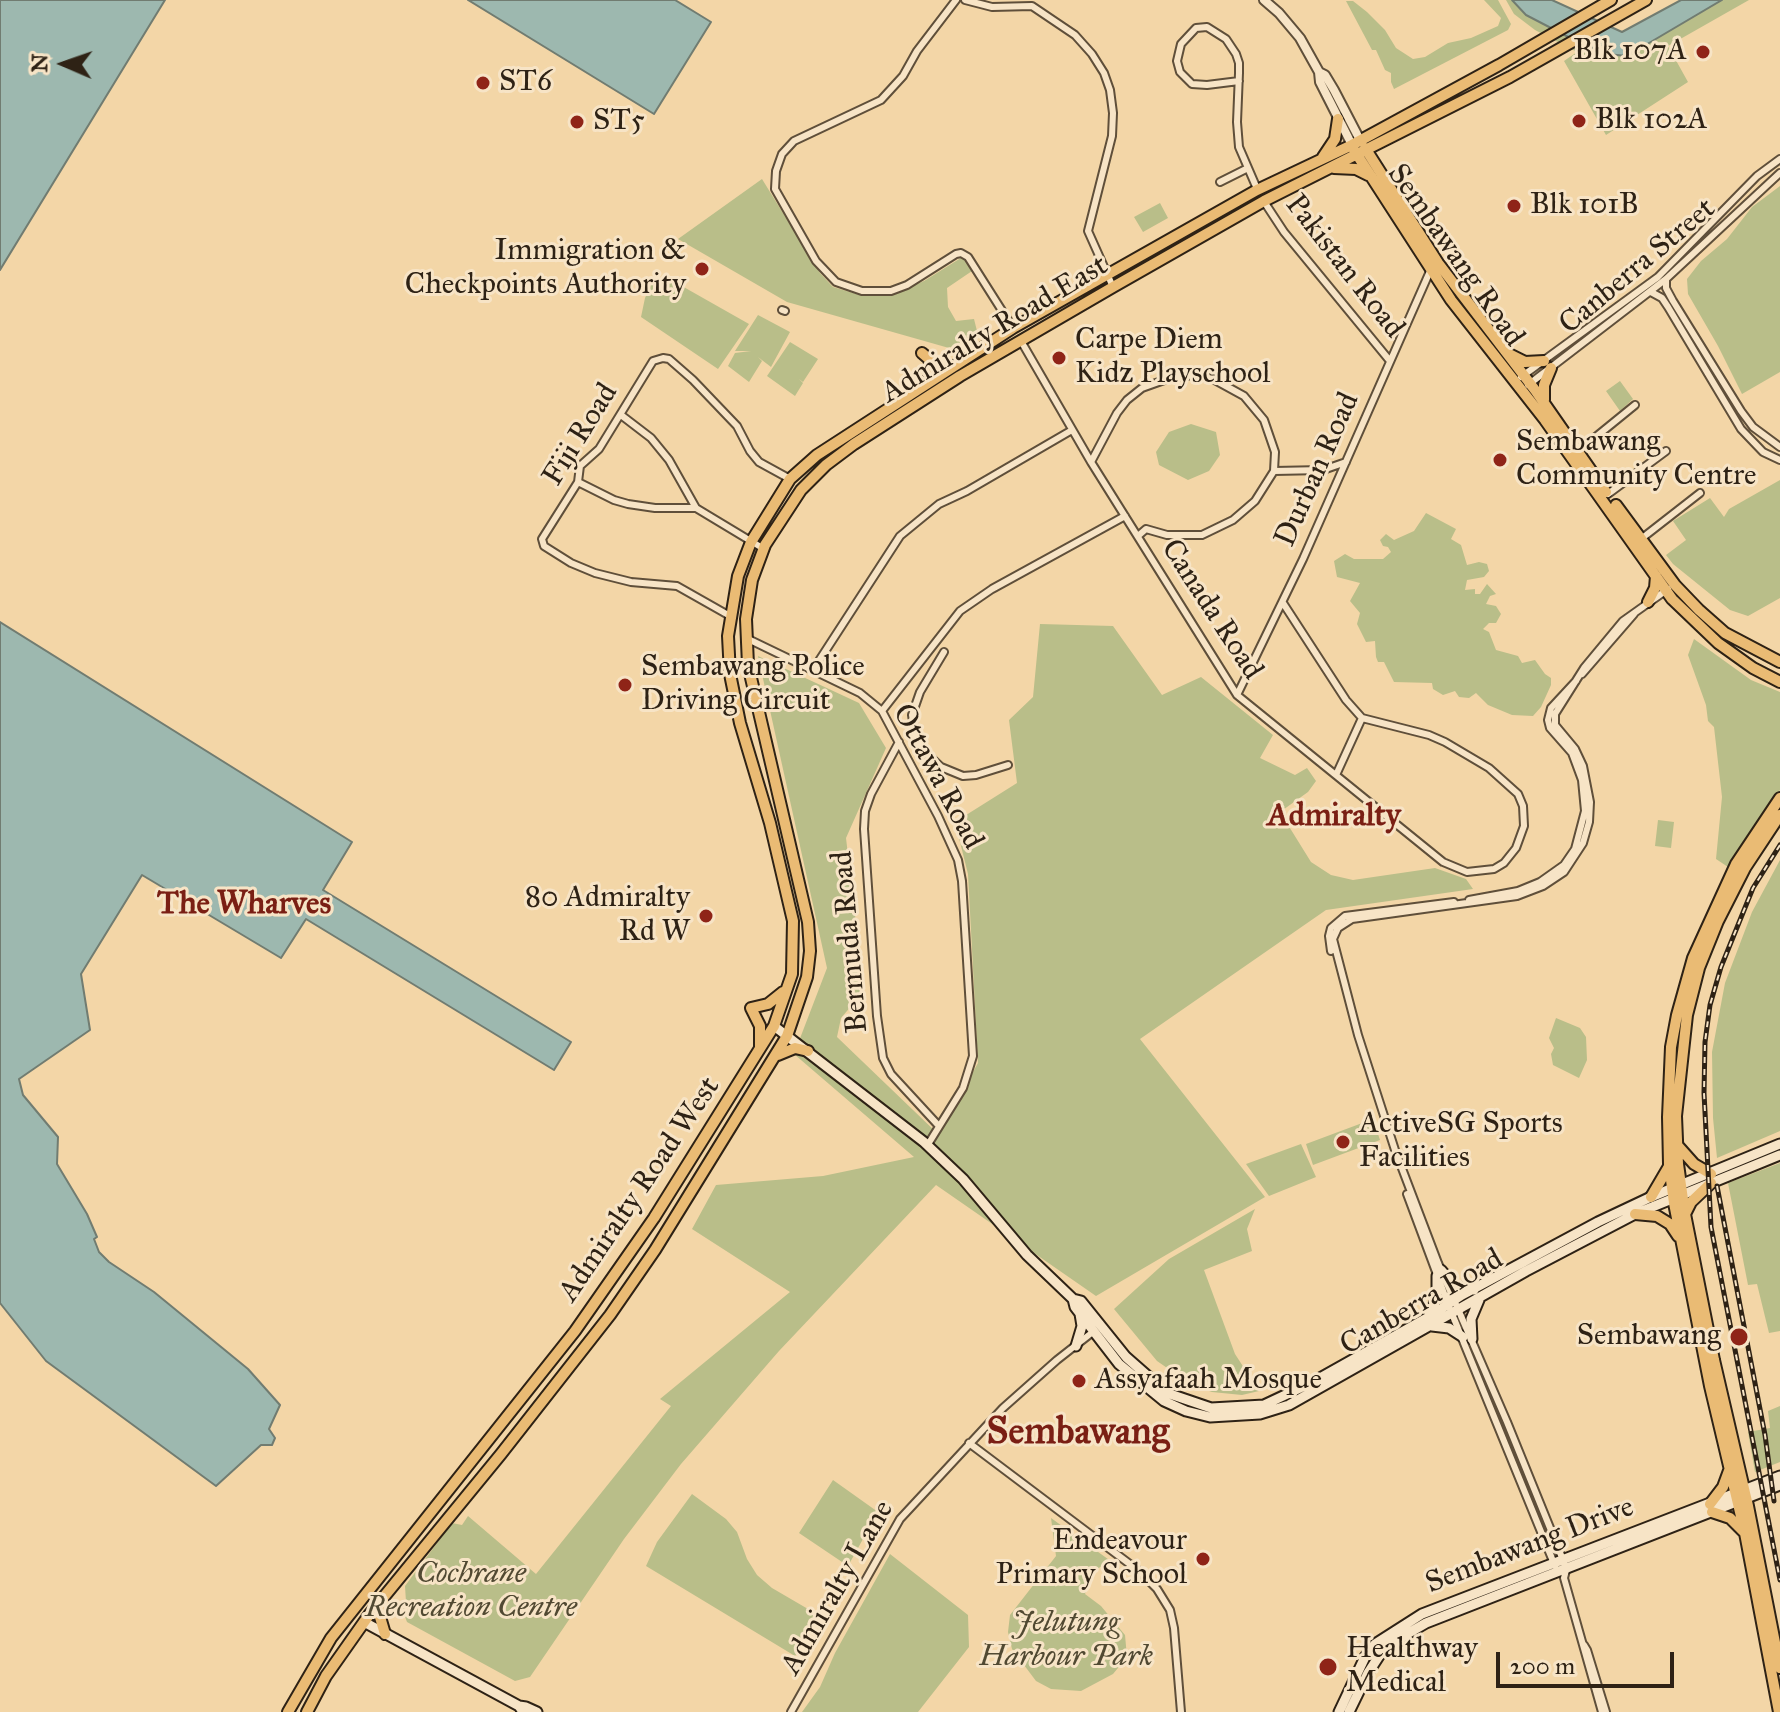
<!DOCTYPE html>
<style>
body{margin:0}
#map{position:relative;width:1780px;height:1712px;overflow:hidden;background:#f3d6a7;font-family:"IM FELL Great Primer",serif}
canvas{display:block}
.north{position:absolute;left:24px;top:24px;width:80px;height:80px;-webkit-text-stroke:6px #f7e4c6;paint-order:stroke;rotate:272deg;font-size:22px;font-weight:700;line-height:32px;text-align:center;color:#2e2215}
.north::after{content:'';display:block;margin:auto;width:28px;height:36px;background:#2e2215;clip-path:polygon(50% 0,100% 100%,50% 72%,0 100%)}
.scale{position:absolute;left:1496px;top:1652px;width:178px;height:36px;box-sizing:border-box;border:4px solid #2e2215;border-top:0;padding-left:10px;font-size:24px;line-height:28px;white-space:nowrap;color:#2e2215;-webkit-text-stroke:6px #f7e4c6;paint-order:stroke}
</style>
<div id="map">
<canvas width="1780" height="1712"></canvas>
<div class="north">N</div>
<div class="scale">200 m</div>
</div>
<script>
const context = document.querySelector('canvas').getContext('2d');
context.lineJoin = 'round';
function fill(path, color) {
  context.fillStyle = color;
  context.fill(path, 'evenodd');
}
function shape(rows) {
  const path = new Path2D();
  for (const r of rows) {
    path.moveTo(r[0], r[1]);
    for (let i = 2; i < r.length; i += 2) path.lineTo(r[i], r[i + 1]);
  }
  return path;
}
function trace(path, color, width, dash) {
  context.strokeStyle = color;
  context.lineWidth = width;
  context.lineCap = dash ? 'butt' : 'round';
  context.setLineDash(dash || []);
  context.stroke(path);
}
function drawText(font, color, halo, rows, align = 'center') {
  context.font = font + ' "IM FELL Great Primer",serif';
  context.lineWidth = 6;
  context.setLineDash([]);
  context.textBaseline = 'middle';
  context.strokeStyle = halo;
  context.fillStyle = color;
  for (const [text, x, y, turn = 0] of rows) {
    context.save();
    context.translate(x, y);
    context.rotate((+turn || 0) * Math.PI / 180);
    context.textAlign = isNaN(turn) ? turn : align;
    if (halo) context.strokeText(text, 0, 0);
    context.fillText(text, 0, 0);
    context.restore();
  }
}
const green = shape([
 [1484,0,1498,0,1511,24,1508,30,1394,89,1391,82,1391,73,1385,70,1376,50,1372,50,1346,1,1353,1,1367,12,1385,30,1396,48,1413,59,1425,57,1448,43,1471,38,1498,26,1501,18],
 [1506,0,1526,0,1634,40,1701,0,1749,0,1668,46,1688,82,1606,135,1564,61,1577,52,1535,30,1514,14],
 [762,179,820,273,833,287,860,295,891,295,924,281,964,256,972,271,947,288,948,307,956,321,974,319,978,335,949,348,787,302,678,239],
 [1780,186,1780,372,1742,394,1718,346,1688,294,1687,279,1701,261,1727,239,1752,207],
 [1160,203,1168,218,1143,232,1134,217],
 [666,277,749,324,718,369,641,317,645,298,652,283],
 [758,315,790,332,771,367,758,357,762,361,749,382,728,366,735,353,751,351,735,351],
 [790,342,818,359,803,382,799,379,803,383,795,396,767,376],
 [1620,381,1633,399,1620,411,1606,391],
 [1191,424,1216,432,1220,455,1209,471,1188,480,1159,465,1156,452,1169,432],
 [1780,480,1780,598,1748,616,1730,610,1673,564,1666,555,1686,540,1673,521,1710,498,1724,517,1729,509],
 [1426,513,1456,529,1451,539,1461,545,1467,565,1479,562,1487,564,1489,571,1484,577,1467,580,1465,590,1475,589,1475,594,1480,594,1487,584,1496,594,1490,596,1486,604,1496,606,1501,614,1496,623,1489,623,1483,629,1489,632,1496,650,1518,656,1522,663,1535,660,1545,674,1551,678,1551,685,1541,707,1533,716,1512,715,1488,705,1476,693,1469,698,1459,697,1455,691,1443,695,1433,689,1432,683,1394,682,1384,662,1378,662,1376,657,1375,641,1366,642,1357,624,1360,613,1350,601,1360,583,1337,577,1334,561,1345,554,1354,559,1383,559,1391,552,1388,547,1383,546,1380,540,1386,534,1394,540,1414,531],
 [1040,624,1113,626,1162,695,1201,677,1273,735,1260,758,1295,775,1307,768,1316,781,1308,792,1280,812,1311,862,1331,875,1353,880,1435,868,1466,879,1473,889,1326,910,1140,1039,1265,1197,1096,1296,936,1185,779,1351,681,1464,624,1539,530,1677,515,1681,407,1622,402,1609,406,1602,405,1586,452,1523,462,1525,468,1516,536,1574,671,1406,660,1399,790,1292,692,1229,716,1185,823,1176,914,1157,794,1054,827,968,758,656,859,703,886,748,846,838,864,991,841,1018,837,1037,938,1134,978,1063,968,874,955,822,1017,783,1009,720,1033,697],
 [1694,639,1751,680,1780,692,1780,790,1728,867,1716,859,1722,797,1714,727,1708,721,1706,705,1688,655],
 [1658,820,1674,822,1671,848,1655,846],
 [1780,860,1780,1131,1717,1158,1713,1118,1712,1052,1725,983,1752,912],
 [1556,1018,1580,1028,1586,1037,1587,1060,1579,1078,1553,1065,1551,1054,1554,1048,1549,1038],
 [1373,1119,1380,1140,1313,1165,1306,1144],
 [1301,1144,1316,1177,1269,1196,1246,1164],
 [1780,1163,1780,1331,1769,1333,1757,1284,1748,1285,1728,1183],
 [1255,1209,1247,1229,1252,1251,1204,1270,1235,1354,1259,1391,1242,1395,1212,1392,1192,1385,1157,1361,1114,1309,1169,1259],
 [1780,1406,1780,1462,1755,1472,1748,1432,1770,1428,1768,1411],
 [833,1480,878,1512,848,1566,799,1533],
 [692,1494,726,1519,737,1532,747,1559,757,1575,772,1588,820,1616,803,1647,795,1656,646,1566,657,1542],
 [1051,1518,1112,1562,1094,1570,1085,1594,1101,1606,1125,1635,1127,1657,1113,1674,1081,1691,1051,1689,1036,1681,1012,1649,1008,1632,1010,1615,1056,1556],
 [890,1554,968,1615,969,1647,918,1712,802,1712,820,1687,835,1653]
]);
const water = shape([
 [0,0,165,0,0,270,0,0],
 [468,0,675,0,711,22,654,114,468,0],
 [1512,0,1552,0,1622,32,1681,0,1722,0,1627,56,1607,54,1578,42,1526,15,1512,0],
 [0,622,352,842,323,890,571,1042,554,1070,306,919,281,958,142,875,81,974,90,1030,19,1079,23,1095,58,1137,57,1164,87,1214,97,1237,94,1239,99,1252,109,1262,154,1292,248,1369,280,1405,269,1429,275,1438,272,1445,261,1445,216,1486,46,1361,0,1303,0,622]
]);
const minor = shape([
 [956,0,917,51,903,76,881,100,794,141,782,154,776,171,775,189,816,261,836,282,862,291,891,291,907,285,956,254,961,253,968,257,1013,328],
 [965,0,992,7,1032,6,1075,35,1092,54,1104,73,1110,90,1113,113,1112,136,1088,231,1113,287],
 [1239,81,1207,85,1192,84,1180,72,1177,61,1181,44,1196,28,1207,27,1226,39,1236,54,1239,63,1239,73,1237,122,1239,147,1258,191],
 [1220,182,1248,168],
 [1263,200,1284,232,1390,361],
 [1666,279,1666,288,1673,301,1741,411,1753,427,1780,447],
 [1651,292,1662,298,1668,307,1741,429,1763,452,1780,460],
 [782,310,785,311],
 [1021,341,1091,462,1237,695,1443,862,1467,872,1494,869,1504,863,1516,848,1524,826,1523,806,1518,794,1489,768,1445,742,1429,735,1362,718,1346,700,1283,603],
 [1521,377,1658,277,1757,176,1780,159],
 [1528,385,1666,279,1780,173],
 [621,415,651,438,669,460,696,508],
 [1576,453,1635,405],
 [1091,462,1117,413,1127,400,1142,388,1170,378,1193,375,1213,379,1244,396,1264,420,1275,452,1274,471,1255,501,1233,520,1202,535,1167,535,1146,529,1138,536],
 [1274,471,1323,470,1346,462],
 [578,482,614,500,628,504,655,508,696,508,764,549],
 [1608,494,1666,451],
 [1641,539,1700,493],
 [730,616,677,586,631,582,595,573,571,563,544,546,542,539,578,482,580,466,599,449,653,361,663,358,669,359,693,380,737,426,750,451,759,462,790,479],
 [746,638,860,693,882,711,938,816,958,860,962,881,973,1056,963,1088,927,1146],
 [944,652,920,692,912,715,915,735,921,748,941,767,963,776,976,775,1008,765],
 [813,670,900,536,939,504,967,491,1072,430],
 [1582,674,1634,614],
 [1237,695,1303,559,1431,269],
 [882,711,960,611,992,589,1125,516],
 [899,742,871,794,865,811,864,829,877,1016,883,1058,891,1074,938,1125],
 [1336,775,1362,718],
 [1469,900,1518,891,1540,882,1564,865,1575,849,1585,811,1582,780,1572,753,1550,728,1548,720,1551,708,1576,681],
 [1331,951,1329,936,1331,928,1345,916,1454,902],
 [1407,1194,1448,1304,1555,1566],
 [969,1443,1139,1571,1157,1589,1170,1610,1174,1628,1181,1712],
 [1584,1645,1587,1650,1606,1712],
 [791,1712,900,1519,1003,1408,1057,1360,1094,1331],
 [1602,1712,1564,1578,1566,1570,1563,1560,1507,1422,1438,1263,1395,1150,1358,1035,1333,939,1338,928,1352,919,1517,896,1543,886,1564,872,1583,843,1589,822,1590,802,1583,766,1575,749,1555,725,1555,714,1584,668,1623,621,1668,589]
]);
const tertiary = shape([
 [1264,0,1279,13,1300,38,1319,72,1325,75,1334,90,1360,140],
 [1319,72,1320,82,1352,145]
]);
const secondary = shape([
 [774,1026,924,1142,963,1179,1027,1255,1073,1299,1075,1307,1119,1364,1164,1401,1186,1411,1210,1417,1260,1414,1289,1405,1526,1271,1635,1214,1780,1155],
 [1441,1270,1455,1286,1474,1290],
 [1073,1299,1081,1301,1126,1357,1167,1393,1211,1408,1264,1405,1313,1382,1427,1318,1462,1295,1598,1222,1651,1197,1780,1144],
 [1429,1315,1437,1298,1437,1276],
 [1432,1326,1449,1328,1463,1337],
 [1472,1339,1471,1319,1479,1300],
 [1076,1346,1082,1326,1080,1314],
 [364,1622,519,1706,523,1712],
 [519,1706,526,1707,537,1712],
 [1339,1712,1365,1657,1375,1644,1422,1614,1780,1476],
 [1349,1712,1368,1673,1381,1653,1395,1641,1426,1623,1780,1485]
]);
const primary = shape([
 [1365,148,1438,263,1535,390,1606,492],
 [1354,150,1451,300,1545,420,1672,599,1718,643,1753,668,1780,682],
 [1323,157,1335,139,1338,119],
 [1334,168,1356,169,1368,175],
 [922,353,929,359,931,367,930,377,924,384],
 [1509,354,1525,362,1544,361],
 [1544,400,1544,385,1551,368],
 [1616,505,1675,585,1699,610,1725,633,1780,662],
 [1648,602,1655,588,1656,576],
 [1780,815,1745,868,1718,921,1699,968,1687,1015,1676,1116,1678,1164,1685,1214,1714,1360,1748,1506,1780,1668],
 [760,1048,760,1026,751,1008,768,1004,783,992],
 [778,1055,795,1048,808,1051],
 [1678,1146,1694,1164,1711,1174],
 [1651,1197,1668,1168],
 [1635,1214,1657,1216,1670,1224,1678,1236],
 [1685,1214,1691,1202,1711,1183],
 [1710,1504,1723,1487,1730,1468],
 [1712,1512,1730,1518,1744,1532],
 [383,1601,380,1617,385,1634],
 [288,1712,331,1638,575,1331,654,1218,774,1026,792,974,793,921,770,823,740,723,730,674,728,636,738,576,751,542,790,479,817,455,1013,328,1257,190,1352,145,1499,65,1611,0],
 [307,1712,326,1676,369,1615,501,1454,610,1315,655,1250,787,1036,807,977,810,951,808,922,748,665,746,619,752,580,765,545,801,490,826,465,854,444,960,376,1113,287,1264,201,1510,77,1646,0],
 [1779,1712,1745,1533,1710,1386,1674,1203,1669,1164,1668,1117,1671,1047,1677,1015,1693,958,1736,864,1780,798]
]);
const rail = shape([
 [1780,845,1753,888,1721,967,1710,1005,1705,1042,1704,1093,1711,1227,1780,1580],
 [1717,1186,1765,1435,1774,1501]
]);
const markers = [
 [1703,52,8,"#8f2418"],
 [483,83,8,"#8f2418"],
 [1579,121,8,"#8f2418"],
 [577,122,8,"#8f2418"],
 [1514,206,8,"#8f2418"],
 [702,269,8,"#8f2418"],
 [1059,358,8,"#8f2418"],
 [1500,460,8,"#8f2418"],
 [625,685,8,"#8f2418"],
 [706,916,8,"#8f2418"],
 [1343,1142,8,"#8f2418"],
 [1739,1337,10,"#8f2418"],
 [1079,1381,8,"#8f2418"],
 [1203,1559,8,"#8f2418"],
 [1328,1667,10,"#8f2418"]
];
const poiNames = [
 ["Blk 107A",1687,52,"right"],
 ["ST6",499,83],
 ["Blk 102A",1595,121],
 ["ST5",593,122],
 ["Blk 101B",1530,206],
 ["Immigration &",686,252,"right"],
 ["Checkpoints Authority",686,286,"right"],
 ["Carpe Diem",1075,341],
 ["Kidz Playschool",1075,375],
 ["Sembawang",1516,443],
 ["Community Centre",1516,477],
 ["Sembawang Police",641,668],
 ["Driving Circuit",641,702],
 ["80 Admiralty",690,899,"right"],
 ["Rd W",690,933,"right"],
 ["ActiveSG Sports",1359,1125],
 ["Facilities",1359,1159],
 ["Sembawang",1721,1337,"right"],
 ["Assyafaah Mosque",1095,1381],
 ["Endeavour",1187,1542,"right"],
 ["Primary School",1187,1576,"right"],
 ["Healthway",1346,1650],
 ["Medical",1346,1684]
];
const streetNames = [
 ["Sembawang Road",1455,256,55],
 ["Pakistan Road",1344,267,52],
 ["Canberra Street",1638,267,-40],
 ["Admiralty Road East",995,330,-31],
 ["Fiji Road",581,435,-58],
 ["Durban Road",1318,470,-66],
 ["Canada Road",1211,610,57],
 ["Ottawa Road",937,777,62],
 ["Bermuda Road",851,942,-95],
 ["Admiralty Road West",640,1190,-56],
 ["Canberra Road",1422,1303,-30],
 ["Sembawang Drive",1530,1546,-21],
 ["Admiralty Lane",838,1588,-60]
];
const parkNames = [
 ["Cochrane",471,1575],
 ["Recreation Centre",471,1609],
 ["Jelutung",1066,1624],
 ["Harbour Park",1066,1658]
];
const neighbourhoodNames = [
 ["Admiralty",1334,817],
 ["The Wharves",244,905]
];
const districtNames = [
 ["Sembawang",1078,1434]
];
fill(green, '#b9be89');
fill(water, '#9db8af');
trace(water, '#717c71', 2);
trace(minor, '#5f4f3a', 10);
trace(tertiary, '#5f4f3a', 12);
trace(secondary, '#2e2215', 13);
trace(primary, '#2e2215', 14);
trace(minor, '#f7e4c6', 6);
trace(tertiary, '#f7e4c6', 8);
trace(secondary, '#f7e4c6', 9);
trace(primary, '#eabb74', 10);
trace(rail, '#2e2215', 5);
trace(rail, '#f7e4c6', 2, [6]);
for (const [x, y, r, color] of markers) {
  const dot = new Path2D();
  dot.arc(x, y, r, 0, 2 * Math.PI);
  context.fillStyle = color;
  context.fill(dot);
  trace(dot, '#f7e4c6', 3);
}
drawText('30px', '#2e2215', '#f7e4c6', poiNames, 'left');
drawText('30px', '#2e2215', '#f7e4c6', streetNames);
drawText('italic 30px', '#514932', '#f7e4c6', parkNames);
drawText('bold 32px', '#7a1f14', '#f7e4c6', neighbourhoodNames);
drawText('bold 38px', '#7a1f14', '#f7e4c6', districtNames);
</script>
